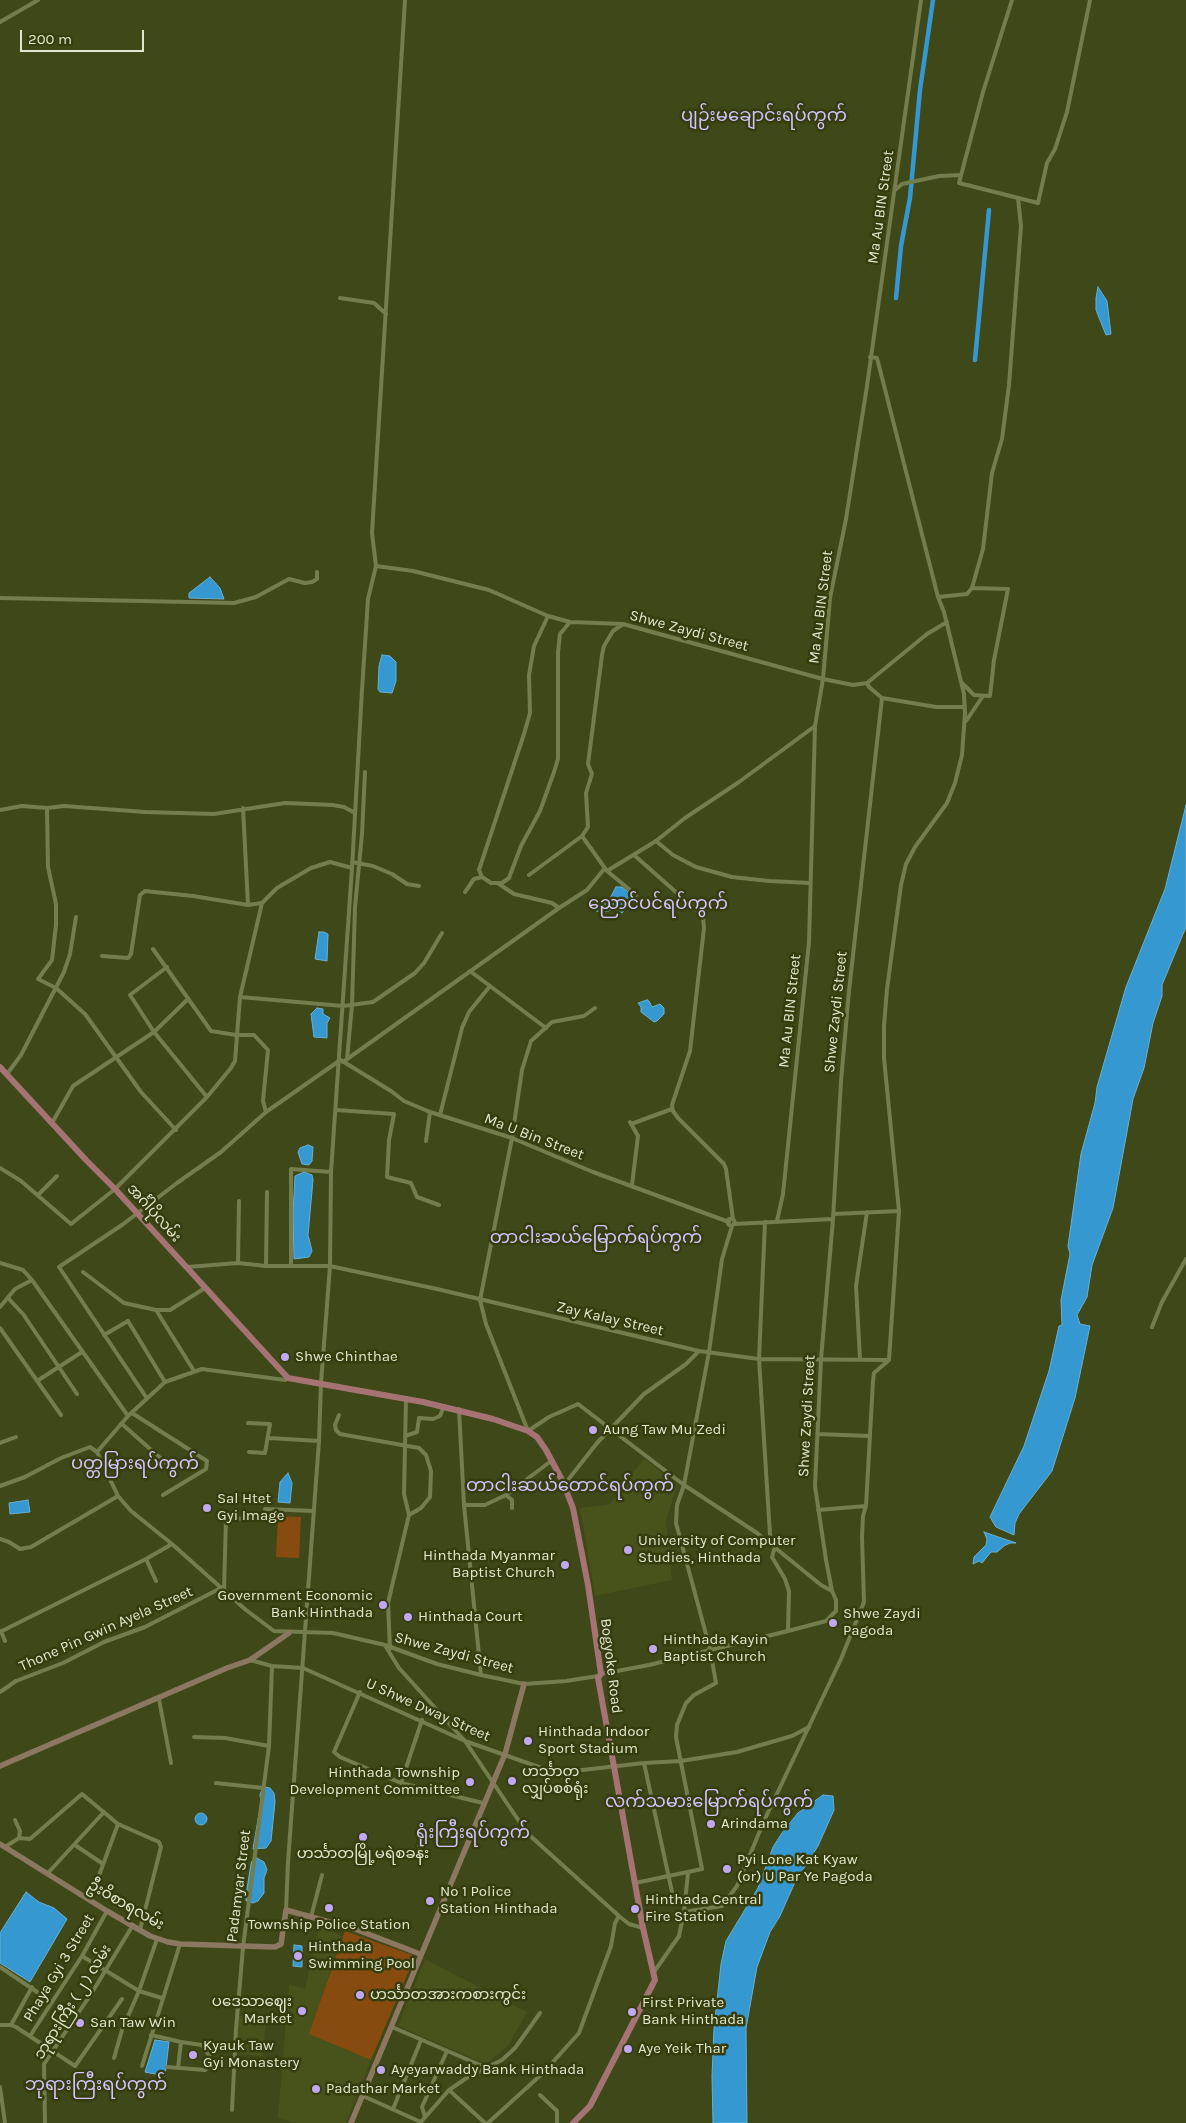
<!DOCTYPE html>
<meta charset="utf-8">
<style>
body{margin:0}
#map{position:relative;width:1186px;height:2123px;overflow:hidden;background:#3f4819;font-family:Karla,sans-serif}
canvas{display:block}
.scale{position:absolute;left:20px;top:30px;width:124px;height:22px;box-sizing:border-box;border:2px solid #e1e7ce;border-top:0;padding-left:6px;font-size:15px;line-height:18px;white-space:nowrap;color:#e1e7ce;-webkit-text-stroke:4px #353d0e;paint-order:stroke}
</style>
<div id="map">
<canvas width="1186" height="2123"></canvas>
<div class="scale">200 m</div>
</div>
<script>
const context = document.querySelector('canvas').getContext('2d');
context.lineJoin = 'round';
function fill(path, color) {
  context.fillStyle = color;
  context.fill(path, 'evenodd');
}
function shape(rows) {
  const path = new Path2D();
  for (const r of rows) {
    if (r.length === 3) {
      path.moveTo(r[0] + r[2], r[1]);
      path.arc(r[0], r[1], r[2], 0, 2 * Math.PI);
      continue;
    }
    path.moveTo(r[0], r[1]);
    for (let i = 2; i < r.length; i += 2) path.lineTo(r[i], r[i + 1]);
  }
  return path;
}
function trace(path, color, width, dash) {
  context.strokeStyle = color;
  context.lineWidth = width;
  context.lineCap = dash ? 'butt' : 'round';
  context.setLineDash(dash || []);
  context.stroke(path);
}
function drawText(font, color, halo, rows, align = 'center') {
  context.font = font + ' Karla,"Noto Sans Myanmar",sans-serif';
  context.lineWidth = 5;
  context.setLineDash([]);
  context.textBaseline = 'middle';
  context.strokeStyle = halo;
  context.fillStyle = color;
  for (const [text, x, y, turn = 0] of rows) {
    context.save();
    context.translate(x, y);
    context.rotate((+turn || 0) * Math.PI / 180);
    context.textAlign = isNaN(turn) ? turn : align;
    if (halo) context.strokeText(text, 0, 0);
    context.fillText(text, 0, 0);
    context.restore();
  }
}
const built = shape([
 [644,1458,677,1486,666,1520,672,1580,595,1596,580,1508,610,1504],
 [319,1926,342,1936,310,2034,371,2060,346,2123,292,2123,278,2117,289,1984,305,1989],
 [425,1959,527,2012,508,2046,486,2064,398,2026],
 [238,2016,266,2017,263,2056,236,2054]
]);
const green = shape([
 [278,1516,301,1517,299,1558,276,1557],
 [345,1931,415,1956,371,2060,309,2034]
]);
const water = shape([
 [1098,287,1107,301,1111,334,1106,335,1096,310,1096,298,1098,287],
 [210,577,220,588,224,599,189,598,189,593,210,577],
 [382,655,390,656,396,662,396,681,392,693,380,692,378,689,379,666,382,655],
 [1186,805,1186,927,1162,985,1162,996,1153,1023,1144,1068,1133,1099,1113,1208,1092,1265,1087,1297,1077,1315,1080,1324,1090,1326,1075,1398,1052,1471,1019,1514,1015,1523,1014,1535,996,1527,990,1517,1024,1446,1049,1371,1059,1326,1062,1325,1061,1300,1070,1254,1068,1246,1081,1154,1095,1103,1097,1087,1126,987,1165,889,1186,805],
 [616,887,622,887,631,894,632,899,629,905,622,913,616,909,604,912,596,911,596,903,607,904,616,887],
 [319,932,324,932,328,934,327,961,315,959,319,932],
 [647,1000,649,1001,652,1007,660,1004,664,1008,664,1014,657,1021,654,1022,641,1012,641,1007,638,1003,647,1000],
 [317,1008,323,1009,323,1014,330,1018,327,1023,327,1038,314,1037,311,1014,317,1008],
 [308,1145,313,1147,312,1161,309,1165,302,1164,298,1152,300,1148,308,1145],
 [304,1172,312,1175,313,1180,308,1235,312,1251,309,1257,294,1259,293,1214,295,1176,304,1172],
 [288,1473,292,1483,290,1503,278,1502,280,1482,288,1473],
 [28,1500,30,1512,10,1514,9,1503,28,1500],
 [984,1532,1016,1543,1010,1543,1004,1546,997,1552,991,1552,982,1563,979,1561,973,1564,974,1557,986,1545,987,1539,984,1532],
 [265,1787,270,1788,274,1793,275,1802,271,1841,266,1848,253,1849,261,1802,260,1795,262,1789,265,1787],
 [823,1795,833,1796,834,1810,818,1846,795,1882,780,1916,770,1932,757,1967,746,2028,747,2123,713,2123,712,2076,714,2029,721,1964,726,1941,758,1888,773,1847,782,1833,798,1813,823,1795],
 [201,1819,6],
 [257,1858,264,1862,267,1870,264,1878,264,1893,258,1901,253,1903,246,1901,246,1895,251,1864,252,1861,257,1858],
 [26,1892,39,1902,54,1908,67,1919,30,1982,0,1963,0,1933,26,1892],
 [294,1945,302,1946,302,1967,293,1966,294,1945],
 [155,2040,169,2042,165,2076,145,2072,155,2040]
]);
const canal = shape([
 [896,298,901,246,910,198,920,90,933,0],
 [975,360,989,210]
]);
const street = shape([
 [1012,0,983,92,959,183,1038,203,1047,163,1055,149,1067,112,1090,0],
 [0,22,38,0],
 [895,190,902,184,939,176,961,175],
 [340,298,374,303,386,314],
 [376,566,413,571,489,590,548,616,570,622,623,624,823,679,853,685,867,683,869,687,882,698,849,991,841,1081,833,1219,821,1359,815,1486,826,1560,832,1591,836,1600,836,1611,826,1621,788,1631,649,1665,601,1674],
 [938,597,967,594,972,588,983,549,992,473,1002,439,1009,385,1021,226,1018,198],
 [0,598,234,603,256,597,289,579,305,583,312,582,317,579,317,572],
 [548,616,534,646,529,675,530,713,524,734,479,870,482,877,491,883,502,883,509,878,521,846,540,811,554,772,558,759,558,652,560,634,570,622],
 [867,683,927,634,947,622],
 [962,683,974,695,990,696,994,660,1008,589,972,588],
 [882,698,936,707,965,707],
 [966,721,983,696],
 [47,808,48,867,56,904,56,925,52,960,38,979,56,988,85,1014,141,1092,176,1130],
 [243,808,248,905],
 [0,810,22,806,47,808,64,806,145,812,214,814,285,803,333,805,344,807,355,813],
 [582,836,607,871,636,895],
 [656,841,673,855,696,867,732,877,769,881,810,883],
 [634,855,703,916,704,928,690,1051,672,1105,673,1111,678,1118,724,1164,726,1169,733,1219],
 [352,862,373,866,392,874,407,884,419,886],
 [607,871,656,841,685,818,739,782,815,726],
 [529,875,582,836,588,827,586,793,592,774,588,764,602,655,604,646,613,631,623,624],
 [465,892,474,879,482,877],
 [559,908,587,890,605,868],
 [153,949,211,1031,236,1035,254,1035,268,1050,263,1101,266,1112],
 [102,956,128,958,131,954,140,895,145,891,193,896,248,905,262,903],
 [167,967,130,995,154,1032,207,1097],
 [470,971,546,1028],
 [240,997,343,1006,373,1002,415,973,424,963,442,933],
 [595,1008,584,1016,552,1022,531,1041,522,1070,512,1138,480,1300,486,1324,528,1431,549,1417,578,1404,684,1485,757,1533,821,1585,832,1591],
 [339,1059,391,1091,404,1101,430,1112,512,1138,593,1172,729,1222],
 [347,1059,352,1005,355,907,362,834,365,772],
 [343,1062,559,908,552,903,514,894,499,884],
 [7,1074,21,1055,64,972,70,954,76,917],
 [336,1110,394,1114,389,1140,387,1177,411,1183,417,1197,439,1205],
 [440,1115,462,1028,469,1012,490,986],
 [630,1122,638,1136,632,1185],
 [52,1123,73,1086,154,1032,188,999],
 [631,1124,672,1109],
 [426,1141,430,1112],
 [0,1168,21,1181,71,1224,115,1189,207,1097,231,1068,235,1061,240,997,262,903,277,888,311,868,330,862,352,868],
 [267,1192,266,1266,330,1266,437,1289,699,1351,759,1359,889,1360],
 [38,1195,57,1176],
 [834,1214,899,1211],
 [731,1222,3.5],
 [777,1221,783,1194,809,942,815,726,823,679,830,598,846,519,867,386,921,0],
 [765,1222,759,1359,770,1535,775,1547,772,1557,785,1579,789,1591,788,1631],
 [734,1224,833,1219],
 [0,1263,23,1270,32,1280,128,1416],
 [238,1263,239,1201],
 [291,1265,291,1169,331,1172],
 [187,1267,238,1263,266,1266],
 [83,1272,124,1303,156,1310,170,1310,205,1288],
 [8,1298,23,1314,77,1394],
 [0,1307,15,1289,32,1280],
 [156,1310,194,1371],
 [1152,1327,1162,1302,1186,1259],
 [0,1328,61,1415],
 [104,1335,128,1321,165,1382],
 [860,1359,856,1286,867,1212],
 [288,1378,285,1380,202,1369,165,1382,128,1416,97,1452,118,1496,131,1511,172,1544,246,1610,274,1631,333,1633,385,1645,437,1664,481,1675,524,1684,566,1681,598,1676],
 [37,1381,82,1352],
 [146,1397,59,1267,122,1225,177,1183,221,1152,266,1112,339,1061],
 [459,1409,464,1505,481,1675],
 [132,1413,207,1461,206,1469,163,1495],
 [339,1415,335,1425,336,1430,340,1434,419,1448,426,1455,431,1471,430,1497,421,1508,409,1515],
 [248,1423,270,1424,265,1453,249,1452],
 [122,1424,167,1464,175,1475],
 [818,1434,869,1436],
 [405,1436,417,1432,419,1418,433,1419,440,1416,444,1406],
 [269,1438,319,1441],
 [0,1443,16,1437],
 [564,1485,597,1443,644,1394,686,1364,699,1351],
 [0,1486,25,1477,61,1458,90,1447,97,1452],
 [506,1495,512,1500,512,1508],
 [464,1505,485,1505,506,1495,551,1461],
 [265,1509,313,1511],
 [818,1510,866,1506],
 [256,1520,267,1520],
 [0,1539,9,1542,20,1549,31,1547,118,1496],
 [146,1559,156,1581],
 [224,1591,226,1518,250,1519],
 [1,1631,5,1641],
 [0,1632,146,1559,172,1544],
 [386,1647,399,1668,465,1741,527,1833,619,1916,629,1924,643,1928],
 [390,1649,388,1603,409,1515,404,1494,406,1399],
 [250,1660,272,1666,303,1668,465,1741,556,1773,644,1763,681,1761,737,1752,792,1736,809,1727],
 [0,1692,16,1681,63,1663,104,1642,145,1627,221,1588],
 [360,1692,334,1752,340,1757,401,1783],
 [159,1699,171,1763],
 [422,1720,401,1783,483,1803],
 [194,1737,225,1738,269,1746],
 [644,1763,672,1892],
 [216,1783,263,1788],
 [19,1838,30,1839,82,1794,118,1824,159,1842,161,1847,140,1930],
 [75,1845,103,1864],
 [5,1847,19,1838,20,1831,15,1820],
 [48,1873,104,1812],
 [635,1883,702,1869,676,1737,677,1725,686,1703,694,1695,716,1683,710,1649,676,1523,677,1505,684,1485,709,1352,722,1259,732,1226],
 [90,1900,118,1824],
 [286,1910,288,1862,319,1441,321,1383,330,1266,331,1172,352,868,362,690,368,599,376,566,372,533,405,0],
 [684,1912,722,1906,737,1886,764,1821,841,1659,864,1602,862,1537,863,1516,866,1506,873,1381,874,1373,889,1360,899,1211,884,1058,884,1026,887,989,901,885,906,864,915,847,947,803,955,783,962,755,965,713,964,694,944,612,938,597,877,358,870,357],
 [311,1917,322,1875],
 [82,1956,139,1991,162,1998],
 [0,1967,52,2002],
 [654,1972,679,1936,684,1912,688,1873],
 [0,2025,11,2025,16,2027,75,2066,122,1999],
 [11,2025,32,1987],
 [392,2027,487,2068],
 [151,2035,181,2042],
 [30,2036,82,1956,107,1911],
 [114,2058,122,2030,139,1991,157,1939],
 [142,2066,180,1944],
 [167,2067,205,2070,208,2067,211,2041],
 [178,2068,181,2042,202,2045,209,2055],
 [0,2087,5,2123],
 [449,2090,485,2123],
 [540,2095,557,2111,557,2123],
 [363,2096,421,2122],
 [393,2109,421,2040],
 [232,2110,236,2029,243,1947,269,1746,272,1666],
 [425,2117,422,2107,447,2051],
 [45,2123,44,2064,93,1991,133,1925],
 [420,2123,449,2090,471,2075,502,2060,515,2048,540,2013],
 [488,2123,543,2073,579,2033,611,1946,615,1923,619,1916]
]);
const secondary = shape([
 [0,1766,227,1668,250,1660,289,1633],
 [0,1844,107,1911,150,1936,168,1942,180,1944,275,1947,281,1944,286,1910,355,1929,420,1954],
 [351,2123,505,1754,524,1684]
]);
const primary = shape([
 [0,1067,86,1160,115,1189,288,1378,423,1402,493,1419,528,1431,537,1437,546,1450,562,1480,573,1508,588,1585,601,1674,598,1678,643,1928,655,1980,590,2106,573,2123]
]);
const markers = [
 [285,1357,5,"#c0a8f3"],
 [593,1430,5,"#c0a8f3"],
 [207,1508,5,"#c0a8f3"],
 [628,1550,5,"#c0a8f3"],
 [565,1565,5,"#c0a8f3"],
 [383,1605,5,"#c0a8f3"],
 [408,1617,5,"#c0a8f3"],
 [833,1623,5,"#c0a8f3"],
 [653,1649,5,"#c0a8f3"],
 [528,1741,5,"#c0a8f3"],
 [512,1781,5,"#c0a8f3"],
 [470,1782,5,"#c0a8f3"],
 [711,1824,5,"#c0a8f3"],
 [363,1837,5,"#c0a8f3"],
 [727,1869,5,"#c0a8f3"],
 [430,1901,5,"#c0a8f3"],
 [329,1908,5,"#c0a8f3"],
 [635,1909,5,"#c0a8f3"],
 [298,1956,5,"#c0a8f3"],
 [360,1995,5,"#c0a8f3"],
 [302,2011,5,"#c0a8f3"],
 [632,2012,5,"#c0a8f3"],
 [80,2023,5,"#c0a8f3"],
 [628,2049,5,"#c0a8f3"],
 [193,2055,5,"#c0a8f3"],
 [381,2070,5,"#c0a8f3"],
 [316,2089,5,"#c0a8f3"]
];
const streetNames = [
 ["Ma Au BIN Street",881,207,-82],
 ["Ma Au BIN Street",821,607,-83],
 ["Shwe Zaydi Street",689,631,15],
 ["Ma Au BIN Street",790,1011,-84],
 ["Shwe Zaydi Street",836,1012,-84],
 ["Ma U Bin Street",534,1137,21],
 ["အင်္ဂါပိုလမ်း",154,1213,48],
 ["Zay Kalay Street",610,1319,13],
 ["Shwe Zaydi Street",807,1416,-87],
 ["Thone Pin Gwin Ayela Street",106,1629,-24],
 ["Shwe Zaydi Street",454,1653,15],
 ["Bogyoke Road",611,1666,83],
 ["U Shwe Dway Street",428,1710,24],
 ["Padamyar Street",239,1886,-83],
 ["ဦးဝိစာရလမ်း",126,1905,30],
 ["Phaya Gyi 3 Street",59,1968,-59],
 ["ဘုရားကြီး ( ၂ ) လမ်း",73,2002,-58]
];
const poiNames = [
 ["Shwe Chinthae",295,1357],
 ["Aung Taw Mu Zedi",603,1430],
 ["Sal Htet",217,1499],
 ["Gyi Image",217,1516],
 ["University of Computer",638,1541],
 ["Studies, Hinthada",638,1558],
 ["Hinthada Myanmar",555,1556,"right"],
 ["Baptist Church",555,1573,"right"],
 ["Government Economic",373,1596,"right"],
 ["Bank Hinthada",373,1613,"right"],
 ["Shwe Zaydi",843,1614],
 ["Pagoda",843,1631],
 ["Hinthada Court",418,1617],
 ["Hinthada Kayin",663,1640],
 ["Baptist Church",663,1657],
 ["Hinthada Indoor",538,1732],
 ["Sport Stadium",538,1749],
 ["ဟင်္သာတ",522,1772],
 ["လျှပ်စစ်ရုံး",522,1789],
 ["Hinthada Township",460,1773,"right"],
 ["Development Committee",460,1790,"right"],
 ["Arindama",721,1824],
 ["ဟင်္သာတမြို့မရဲစခန်း",363,1854,"center"],
 ["Pyi Lone Kat Kyaw",737,1860],
 ["(or) U Par Ye Pagoda",737,1877],
 ["No 1 Police",440,1892],
 ["Station Hinthada",440,1909],
 ["Hinthada Central",645,1900],
 ["Fire Station",645,1917],
 ["Township Police Station",329,1925,"center"],
 ["Hinthada",308,1947],
 ["Swimming Pool",308,1964],
 ["ဟင်္သာတအားကစားကွင်း",370,1995],
 ["ပဒေသာဈေး",292,2002,"right"],
 ["Market",292,2019,"right"],
 ["First Private",642,2003],
 ["Bank Hinthada",642,2020],
 ["San Taw Win",90,2023],
 ["Kyauk Taw",203,2046],
 ["Gyi Monastery",203,2063],
 ["Aye Yeik Thar",638,2049],
 ["Ayeyarwaddy Bank Hinthada",391,2070],
 ["Padathar Market",326,2089]
];
const quarterNames = [
 ["ပျဉ်းမချောင်းရပ်ကွက်",764,116],
 ["ညောင်ပင်ရပ်ကွက်",658,904],
 ["တာငါးဆယ်မြောက်ရပ်ကွက်",596,1238],
 ["ပတ္တမြားရပ်ကွက်",135,1464],
 ["တာငါးဆယ်တောင်ရပ်ကွက်",570,1486],
 ["လက်သမားမြောက်ရပ်ကွက်",709,1802],
 ["ရုံးကြီးရပ်ကွက်",473,1833],
 ["ဘုရားကြီးရပ်ကွက်",96,2085]
];
fill(built, '#48521b');
fill(green, '#874b10');
fill(water, '#3698d1');
trace(water, '#69b0d0', 1);
trace(canal, '#3698d1', 4.5);
trace(street, '#737d4e', 4);
trace(secondary, '#8c7861', 5.5);
trace(primary, '#a67374', 6);
for (const [x, y, r, color] of markers) {
  const dot = new Path2D();
  dot.arc(x, y, r, 0, 2 * Math.PI);
  context.fillStyle = color;
  context.fill(dot);
  trace(dot, '#353d0e', 2);
}
drawText('15px', '#e1e7ce', '#353d0e', streetNames);
drawText('15px', '#e1e7ce', '#353d0e', poiNames, 'left');
drawText('18px', '#d4c3fc', '#353d0e', quarterNames);
</script>
